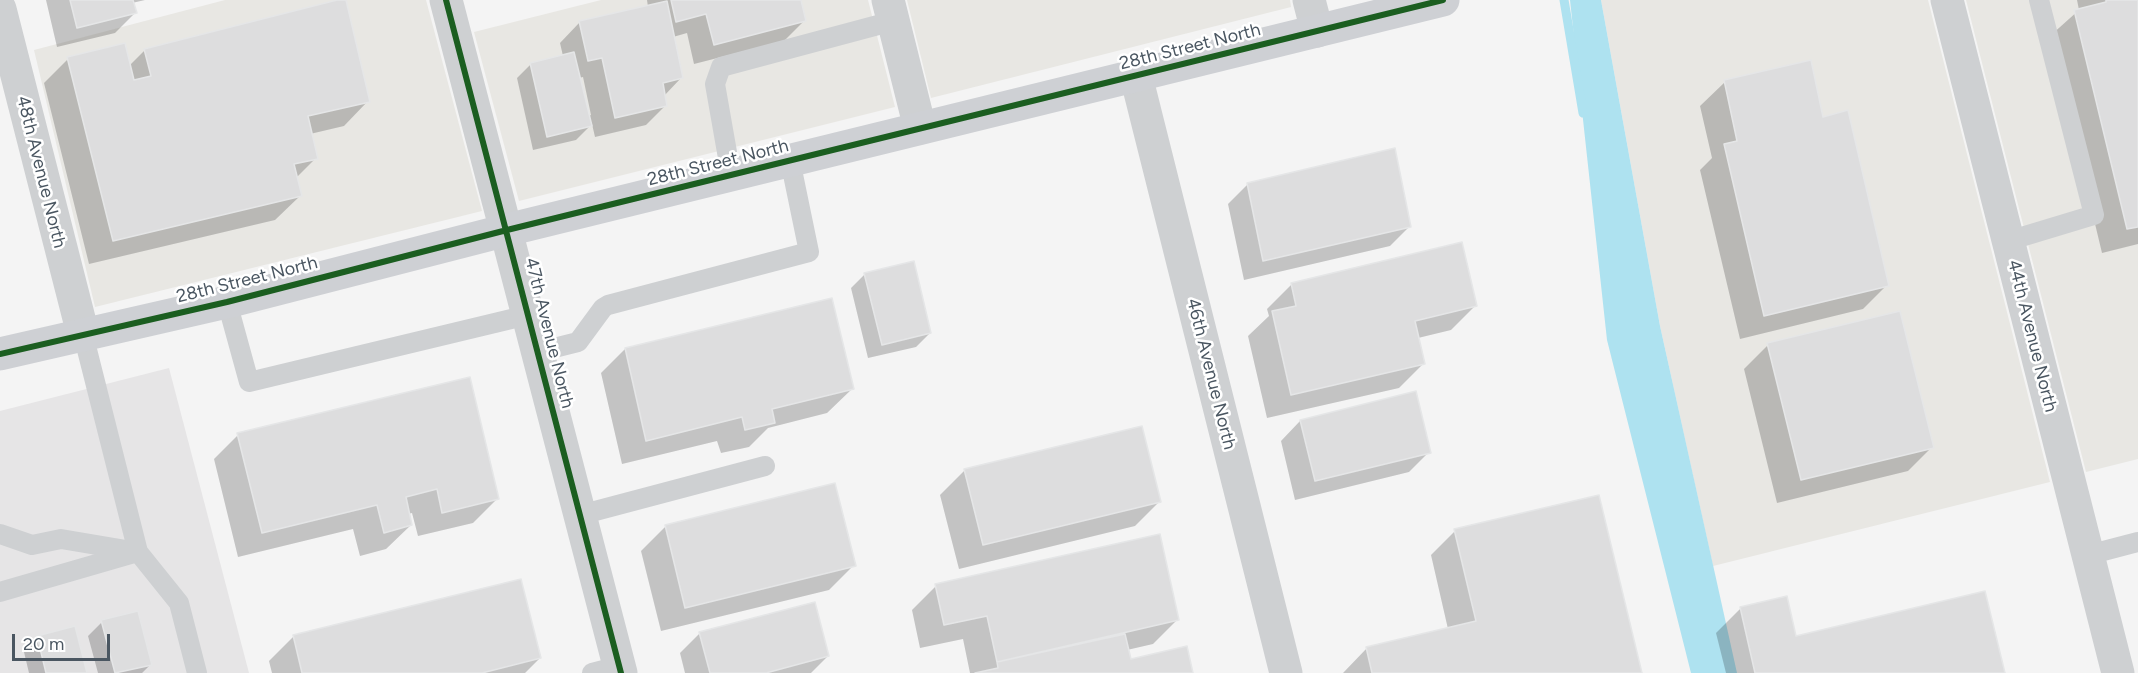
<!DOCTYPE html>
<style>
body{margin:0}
#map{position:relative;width:2138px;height:673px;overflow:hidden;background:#f4f4f4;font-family:Figtree,sans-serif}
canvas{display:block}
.scale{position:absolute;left:12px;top:634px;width:98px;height:27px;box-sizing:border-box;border:3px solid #4a5661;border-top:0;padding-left:8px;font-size:18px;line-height:21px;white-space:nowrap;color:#4a5661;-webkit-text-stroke:4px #fff;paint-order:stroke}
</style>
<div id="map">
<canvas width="2138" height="673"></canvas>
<div class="scale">20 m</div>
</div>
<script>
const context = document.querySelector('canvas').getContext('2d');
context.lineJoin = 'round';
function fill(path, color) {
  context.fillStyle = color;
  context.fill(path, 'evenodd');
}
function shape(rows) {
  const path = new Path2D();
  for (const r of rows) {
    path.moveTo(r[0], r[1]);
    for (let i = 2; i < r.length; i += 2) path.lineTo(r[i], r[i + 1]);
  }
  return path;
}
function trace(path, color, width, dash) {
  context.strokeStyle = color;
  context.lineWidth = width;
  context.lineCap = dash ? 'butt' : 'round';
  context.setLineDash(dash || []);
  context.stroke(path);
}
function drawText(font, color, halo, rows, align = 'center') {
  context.font = font + ' Figtree,sans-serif';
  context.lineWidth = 5;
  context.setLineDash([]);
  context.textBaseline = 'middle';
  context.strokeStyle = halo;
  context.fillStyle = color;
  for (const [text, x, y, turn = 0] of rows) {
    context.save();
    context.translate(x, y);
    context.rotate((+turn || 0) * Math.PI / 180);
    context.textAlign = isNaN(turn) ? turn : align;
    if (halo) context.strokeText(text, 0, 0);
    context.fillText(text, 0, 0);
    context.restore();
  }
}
const commercial = shape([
 [225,0,426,0,482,211,95,307,34,50],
 [601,0,868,0,895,107,519,201,474,32],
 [907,0,1290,0,1291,7,931,98],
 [1601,0,1928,0,2050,482,1713,566,1660,326],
 [1966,0,2138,0,2138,459,2086,472]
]);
const education = shape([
 [169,368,249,673,0,673,0,411]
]);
const water = shape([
 [1570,0,1601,0,1660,326,1737,673,1691,673,1607,340]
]);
const shadow = shape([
 [46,0,145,0,132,3,135,13,115,33,57,47],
 [344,0,368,101,344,126,310,134,316,158,296,178,300,196,275,220,89,264,44,83,68,59,129,66,145,50],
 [647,0,799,0,804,21,784,41,694,64,687,33,673,37,681,78,664,96,666,105,646,125,595,137,592,124,576,140,533,150,517,78,531,64,563,56,560,43,579,23,648,7],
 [583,77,591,115,588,116,579,78],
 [2077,0,2138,0,2138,244,2102,253,2050,36,2079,10],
 [1725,82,1822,118,1887,285,1863,309,1740,339,1700,170,1712,158,1700,106],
 [1248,184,1410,226,1390,246,1244,280,1228,204],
 [1461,244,1475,306,1451,330,1418,338,1423,364,1399,388,1267,418,1248,336,1269,316,1267,309,1291,285],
 [865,274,930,333,916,347,868,358,851,288],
 [1768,345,1932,447,1908,471,1777,503,1744,369],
 [625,349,852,389,827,413,768,428,749,447,721,453,717,441,622,464,601,373],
 [1300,421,1429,452,1409,472,1295,500,1281,441],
 [238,435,497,499,473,523,418,536,412,513,408,514,411,525,386,549,360,556,353,529,238,557,214,459],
 [965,470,1160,501,1135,526,959,569,940,495],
 [834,485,854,565,829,590,661,631,641,551,665,527],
 [1455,531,1640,673,1343,673,1367,648,1448,629,1431,555],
 [936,586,1177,620,1153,644,1127,650,1130,661,1192,673,970,673,963,639,920,648,912,610],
 [1741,608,1795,638,2003,673,1726,673,1716,633],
 [102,622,151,664,142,673,98,673,88,636],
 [700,633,828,656,811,673,685,673,680,653],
 [293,637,540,658,525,673,272,673,269,661],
 [38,638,85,673,29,673,24,652]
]);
const stream = shape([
 [1564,0,1583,113]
]);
const building = shape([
 [70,0,133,0,137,13,77,28,70,0],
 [337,0,346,0,370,102,308,116,318,159,294,164,302,196,113,241,67,57,125,43,134,80,151,76,144,49,337,0],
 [671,0,801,0,806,21,714,45,706,14,676,22,671,0],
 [2106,0,2138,0,2138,227,2127,229,2074,10,2106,2,2106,0],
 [667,1,683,78,663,83,667,106,615,118,602,58,588,61,579,21,667,1],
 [574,52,592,126,547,137,530,63,574,52],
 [1811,60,1823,117,1848,110,1889,286,1764,316,1724,144,1737,141,1724,80,1811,60],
 [1395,148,1411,227,1263,261,1247,183,1395,148],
 [1462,242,1477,306,1415,321,1425,364,1291,395,1272,311,1296,306,1291,283,1462,242],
 [914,261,931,333,882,345,864,273,914,261],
 [832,298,854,389,772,409,775,423,745,430,742,417,646,441,625,348,832,298],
 [1900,311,1934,448,1801,480,1767,343,1900,311],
 [470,377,499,499,442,513,437,489,406,497,412,525,384,533,377,505,262,533,237,433,470,377],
 [1416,391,1431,453,1315,481,1300,420,1416,391],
 [1142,426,1161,502,983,545,964,469,1142,426],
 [835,483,856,566,685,608,665,525,835,483],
 [1599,495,1642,673,1372,673,1366,647,1476,621,1454,529,1599,495],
 [1160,534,1179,620,997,662,987,616,944,625,935,584,1160,534],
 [521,579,541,658,482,673,302,673,293,635,521,579],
 [1985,591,2005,673,1755,673,1740,607,1787,596,1796,636,1985,591],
 [815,602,829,656,766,673,710,673,699,632,815,602],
 [138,611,152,665,115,673,101,620,138,611],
 [75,626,87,673,46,673,37,636,75,626],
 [1125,634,1131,659,1187,646,1193,673,975,673,998,668,997,662,1125,634]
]);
const lane = shape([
 [731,175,715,84,721,67,893,21],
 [2008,241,2094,215,2039,0],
 [227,302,249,382,528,315],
 [83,334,138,552,179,603,197,673],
 [538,352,578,342,603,308,608,305,809,252,790,160],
 [580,515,765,466],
 [0,534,32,545,61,539,132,551],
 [2088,555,2138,542],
 [0,592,138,552],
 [592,673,619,666]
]);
const street = shape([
 [446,0,621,673],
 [888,0,920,128],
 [1309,0,1317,31],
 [1947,0,2118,673],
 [0,9,83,334],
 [1136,76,1286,673]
]);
const secondary = shape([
 [0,354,227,302,507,230,1443,0]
]);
const cycleway = shape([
 [446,0,621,673],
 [0,354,227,302,507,230,1443,0]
]);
const streetNames = [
 ["28th Street North",1190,47,-14],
 ["28th Street North",718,163,-14],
 ["48th Avenue North",41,172,76],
 ["28th Street North",247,280,-14],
 ["47th Avenue North",549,333,76],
 ["44th Avenue North",2032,336,76],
 ["46th Avenue North",1211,374,76]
];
fill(commercial, '#e8e7e3');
fill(education, '#e6e5e6');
fill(water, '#aee2f0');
fill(shadow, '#0003');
trace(stream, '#aee2f0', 9);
fill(building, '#ddddde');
trace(building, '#e5e6e7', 1.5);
trace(lane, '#ced0d2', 20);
trace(street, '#ced0d2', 33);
trace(secondary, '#ced0d4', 33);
trace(cycleway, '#1b5e20', 6);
drawText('18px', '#4a5661', '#fff', streetNames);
</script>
